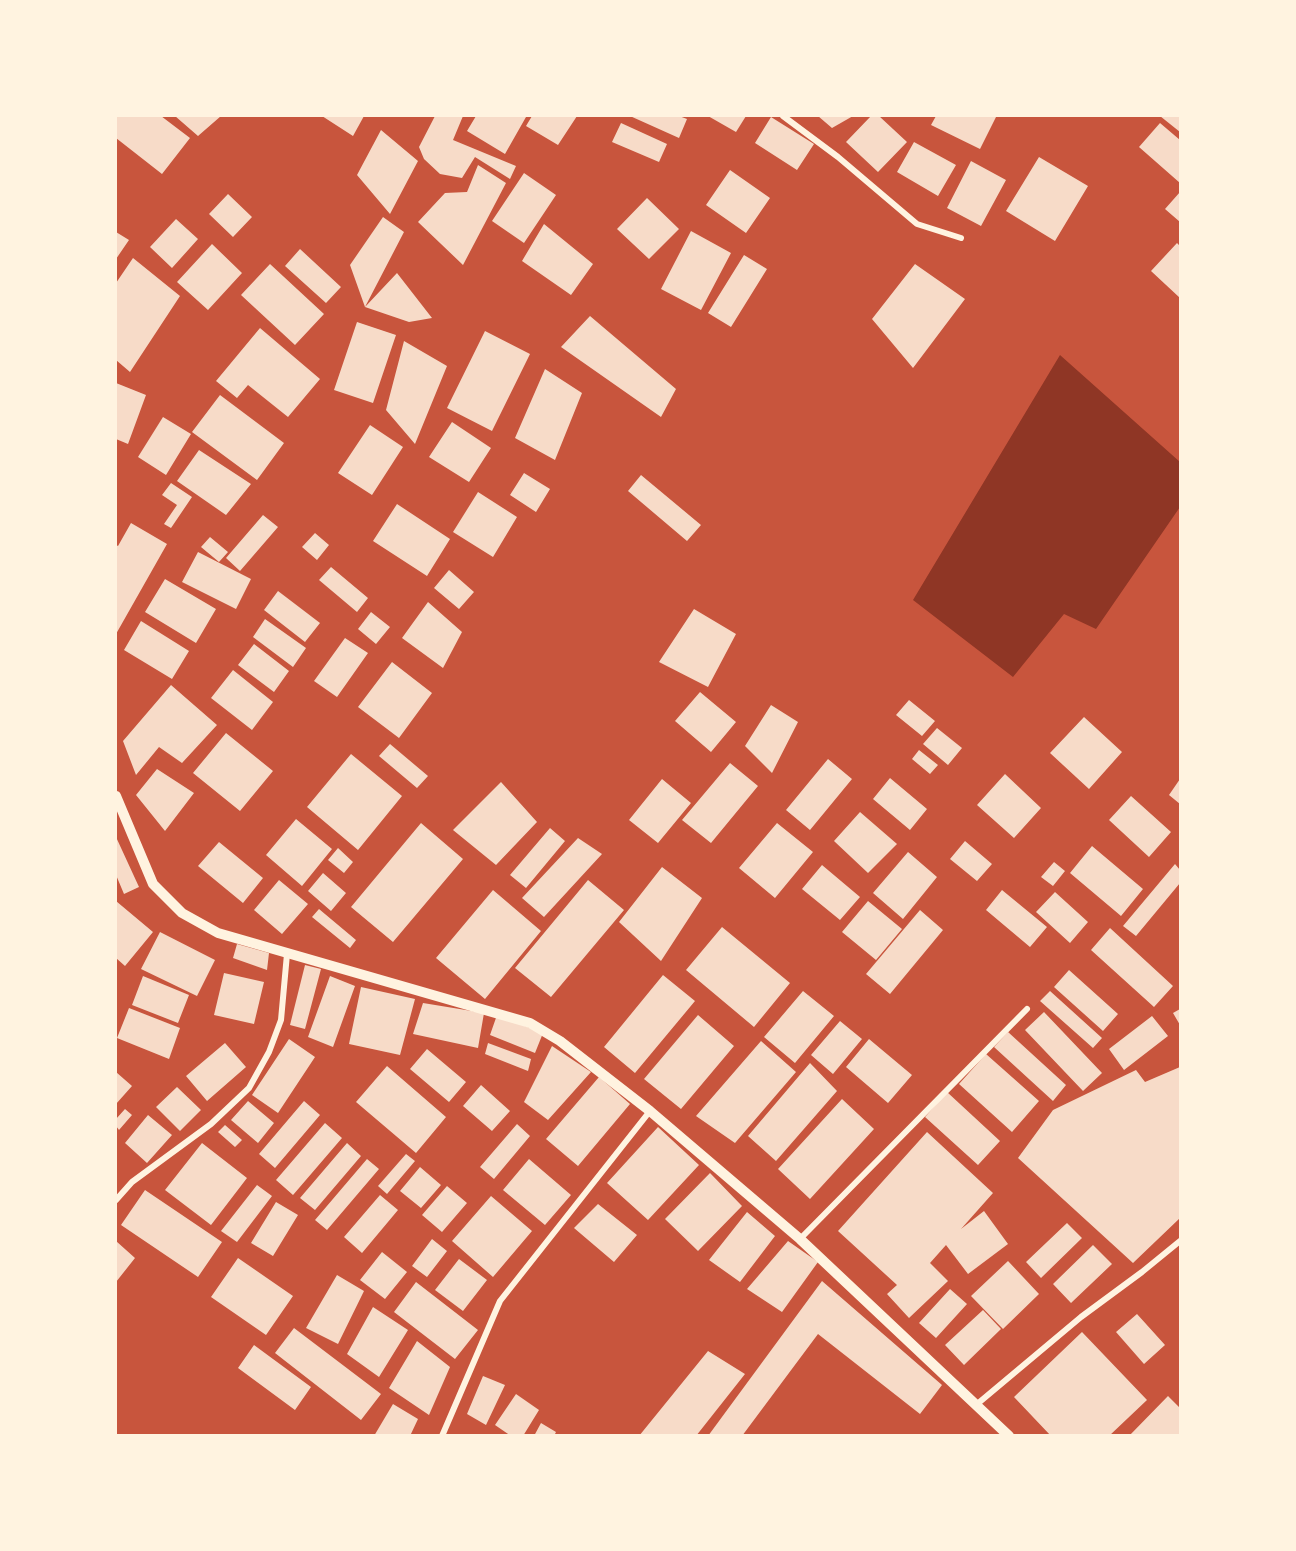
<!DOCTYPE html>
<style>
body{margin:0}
#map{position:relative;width:1296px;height:1551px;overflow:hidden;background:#c8553d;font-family:"PT Serif",serif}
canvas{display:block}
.frame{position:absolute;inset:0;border:117px solid #fff3e0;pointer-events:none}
</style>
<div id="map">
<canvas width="1296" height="1551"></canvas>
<div class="frame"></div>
</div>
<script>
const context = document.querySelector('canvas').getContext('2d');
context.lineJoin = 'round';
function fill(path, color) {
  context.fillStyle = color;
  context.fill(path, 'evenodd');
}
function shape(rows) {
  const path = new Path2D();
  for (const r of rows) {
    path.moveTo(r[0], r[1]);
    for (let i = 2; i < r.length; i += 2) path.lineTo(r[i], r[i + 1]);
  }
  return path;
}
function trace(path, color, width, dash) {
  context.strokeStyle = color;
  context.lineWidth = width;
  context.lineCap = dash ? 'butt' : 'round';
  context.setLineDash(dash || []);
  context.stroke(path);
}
const water = shape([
 [1060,355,1180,462,1180,507,1096,629,1064,614,1013,677,913,600]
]);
const building = shape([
 [116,116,161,116,190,138,162,174,116,138],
 [175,116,221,116,198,136],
 [322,116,364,116,353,136],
 [435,116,463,116,453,140,516,166,510,179,475,157,462,178,440,174,424,159,419,147],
 [476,116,523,116,526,117,505,154,467,131],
 [532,116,577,116,558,145,526,126],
 [630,116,679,116,687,119,679,138],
 [708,116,746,116,736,132],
 [818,116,853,116,832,128],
 [871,116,879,116,907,142,878,172,846,142],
 [936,116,994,116,996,117,980,149,931,125],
 [1160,116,1180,116,1180,132],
 [771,117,814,144,797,170,755,143],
 [621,123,667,144,659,162,612,142],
 [1160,123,1180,140,1180,183,1139,147],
 [381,130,418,161,390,214,357,175],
 [914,142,956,165,938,196,897,172],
 [1039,157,1088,186,1055,241,1006,211],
 [971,161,1006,180,981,226,947,208],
 [478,165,506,183,463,265,418,222,445,193,467,192],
 [730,170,770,198,746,233,706,205],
 [524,173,556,195,524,243,492,221],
 [1180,192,1180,222,1165,209],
 [228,194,252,217,233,237,209,214],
 [647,198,679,229,649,259,617,229],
 [383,217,404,232,365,307,397,273,432,318,409,322,365,307,350,265],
 [176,219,198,239,172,268,150,247],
 [544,224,593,264,571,295,522,261],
 [691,231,731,253,701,310,661,289],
 [116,232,129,240,116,259],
 [1177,243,1180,246,1180,298,1151,271],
 [212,244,242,273,208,310,177,282],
 [300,249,341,287,326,303,285,266],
 [744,255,767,269,731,327,708,313],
 [133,258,180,296,130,372,116,360,116,283],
 [270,264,324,314,295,345,241,295],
 [915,264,965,299,913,368,872,319],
 [590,316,676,389,661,417,561,347],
 [357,322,396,335,373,403,334,390],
 [260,328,320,379,288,417,248,385,237,398,216,381],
 [485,331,530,354,492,431,447,408],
 [404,341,447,366,415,444,386,410],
 [545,369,582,393,555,460,515,438],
 [116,383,146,395,128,444,116,439],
 [220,395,284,443,257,480,192,432],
 [163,417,191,434,166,475,138,457],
 [452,422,491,448,469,482,429,457],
 [370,425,403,447,372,495,338,473],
 [199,450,251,484,226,515,177,481],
 [524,473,550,489,536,512,510,495],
 [641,475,701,525,687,541,628,491],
 [171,483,192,497,171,528,164,524,177,505,162,495],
 [478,492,517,517,493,557,453,532],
 [397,504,450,539,427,576,373,541],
 [263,515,278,527,240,571,226,558],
 [131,523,167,544,116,634,116,545,118,546],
 [315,533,329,545,317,560,302,547],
 [210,537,228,552,219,562,201,547],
 [198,552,251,579,236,609,182,582],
 [331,567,368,598,357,612,319,580],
 [449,570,474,592,459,609,434,588],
 [165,579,216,609,196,643,145,612],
 [278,591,320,623,305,642,264,610],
 [428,602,462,632,443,668,402,638],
 [694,609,736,634,708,687,659,662],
 [371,612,390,627,376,644,358,629],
 [265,619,306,648,293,667,253,637],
 [141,621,189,651,172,679,124,650],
 [345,638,368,653,337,697,314,681],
 [254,644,289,671,274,692,238,665],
 [392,662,432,693,399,738,358,707],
 [233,670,273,702,252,730,211,698],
 [171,685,217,725,182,763,159,747,136,775,123,741],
 [700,692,736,722,711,752,675,721],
 [909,700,935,721,922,736,896,715],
 [771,705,798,722,772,773,745,746],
 [1084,717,1122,752,1089,789,1050,753],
 [937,728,962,748,948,765,923,744],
 [226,733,273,771,240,811,193,773],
 [390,744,428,776,417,788,379,756],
 [919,750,938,765,930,774,912,759],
 [351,754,402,796,358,850,307,807],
 [828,759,852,779,810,830,786,810],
 [730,763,758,786,711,843,682,820],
 [157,769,194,793,165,831,136,795],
 [1005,774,1041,808,1014,838,977,805],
 [890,778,927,809,910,830,873,799],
 [662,779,691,803,658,843,629,820],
 [1180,779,1180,804,1169,795],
 [501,782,537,822,496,865,453,830],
 [1131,796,1171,832,1149,857,1109,820],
 [860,812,897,844,868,873,834,841],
 [296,819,332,849,302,886,266,855],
 [421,823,463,859,393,942,351,907],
 [777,823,813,852,775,898,739,868],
 [550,828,565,841,526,888,510,875],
 [116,837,139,887,124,894,116,875],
 [578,838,602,854,544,917,522,898],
 [965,841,992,864,977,881,950,859],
 [219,842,263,878,243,903,198,866],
 [1092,846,1143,889,1121,916,1070,873],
 [338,848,353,862,344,873,328,860],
 [908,852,937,877,903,919,873,893],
 [1054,862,1065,871,1053,886,1041,877],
 [1175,864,1180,870,1180,883,1136,936,1123,926],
 [822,865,860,897,840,920,802,889],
 [662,867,702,898,661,961,619,922],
 [323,873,346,893,331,911,308,891],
 [279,880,308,904,282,934,254,910],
 [588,880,624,910,551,997,515,968],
 [493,890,541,931,485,999,436,958],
 [1002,890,1047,927,1030,947,986,910],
 [1055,892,1088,922,1070,943,1036,912],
 [116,901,153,932,125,966,116,958],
 [868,901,902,929,876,960,842,932],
 [319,909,356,940,350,948,312,917],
 [920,910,943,930,890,994,866,974],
 [722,927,790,983,754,1027,686,970],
 [1110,928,1173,986,1154,1007,1091,950],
 [160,932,215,960,197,996,141,969],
 [237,944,269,953,267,970,233,958],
 [305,965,321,969,305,1029,290,1025],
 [1069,970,1118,1014,1103,1031,1054,987],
 [224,973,264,982,254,1024,214,1015],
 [663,975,695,1001,635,1073,604,1047],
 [143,976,189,995,178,1023,132,1005],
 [330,976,355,986,333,1047,308,1037],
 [361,987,415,999,400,1055,349,1044],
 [803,991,834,1016,795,1063,764,1037],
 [1050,991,1102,1038,1093,1048,1040,1001],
 [423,1003,484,1013,478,1048,413,1034],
 [129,1008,180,1028,169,1059,117,1038],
 [1180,1009,1180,1025,1173,1013],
 [1044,1012,1102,1073,1083,1091,1025,1030],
 [497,1015,543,1033,535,1053,490,1035],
 [698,1015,734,1046,681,1109,644,1079],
 [1152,1016,1168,1036,1124,1070,1109,1049],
 [840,1021,862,1039,833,1074,811,1055],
 [1008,1032,1066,1085,1053,1101,994,1047],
 [289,1039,315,1057,278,1113,252,1095],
 [869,1039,912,1075,888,1103,846,1067],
 [761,1041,796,1072,735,1143,696,1116],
 [225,1043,246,1067,207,1101,186,1076],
 [488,1043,531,1059,528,1071,485,1054],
 [552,1046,591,1072,548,1120,524,1102],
 [427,1049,466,1082,449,1102,410,1069],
 [986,1054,1039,1101,1012,1132,959,1084],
 [810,1063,837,1091,776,1161,748,1136],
 [387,1066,446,1117,416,1153,356,1102],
 [1180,1067,1180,1218,1133,1263,1018,1158,1053,1110,1136,1070,1145,1082],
 [116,1072,132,1086,116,1104],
 [599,1077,630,1104,578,1166,546,1139],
 [481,1085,510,1111,492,1131,463,1106],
 [177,1087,201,1110,180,1131,156,1107],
 [947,1092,1000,1141,978,1165,925,1117],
 [842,1099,874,1129,810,1199,778,1169],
 [248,1101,274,1123,258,1143,231,1120],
 [304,1101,320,1115,275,1168,259,1154],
 [125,1109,132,1115,119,1130,116,1126,116,1119],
 [148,1115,172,1135,147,1163,125,1143],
 [325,1123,342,1138,293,1195,276,1180],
 [517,1124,530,1136,494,1179,480,1167],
 [225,1125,242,1140,235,1147,218,1132],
 [658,1127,699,1165,648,1220,607,1183],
 [927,1132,993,1193,961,1229,984,1211,1008,1244,968,1274,946,1245,930,1263,948,1281,909,1318,887,1294,897,1285,838,1231],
 [202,1143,247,1178,211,1225,165,1190],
 [347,1143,361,1156,315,1210,300,1198],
 [406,1154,415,1161,387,1194,378,1186],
 [367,1159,379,1169,327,1230,315,1220],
 [529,1159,571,1195,545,1225,503,1190],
 [420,1167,441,1185,421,1208,400,1191],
 [710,1173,742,1206,698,1251,665,1219],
 [257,1185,272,1196,237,1242,221,1231],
 [447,1186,467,1203,442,1232,422,1215],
 [145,1190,222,1242,198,1277,121,1225],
 [380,1195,398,1210,362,1253,344,1237],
 [491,1196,532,1231,493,1277,452,1241],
 [276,1202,298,1215,273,1256,251,1243],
 [598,1204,637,1235,614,1262,574,1228],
 [747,1212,775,1236,740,1282,709,1260],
 [1067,1223,1082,1238,1041,1278,1026,1262],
 [432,1239,447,1251,427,1277,412,1266],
 [116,1241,135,1258,116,1282],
 [788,1241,818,1262,782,1312,747,1289],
 [1093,1245,1112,1264,1071,1303,1053,1284],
 [382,1252,407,1272,385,1299,360,1280],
 [238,1258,293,1296,266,1335,211,1297],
 [459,1259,487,1280,463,1311,435,1290],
 [1008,1261,1039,1294,1003,1329,971,1296],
 [337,1275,364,1291,338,1344,306,1328],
 [822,1281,942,1385,920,1414,818,1334,742,1436,708,1436],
 [416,1282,478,1330,455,1359,394,1312],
 [950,1289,967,1304,936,1338,919,1323],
 [373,1307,408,1330,379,1377,347,1354],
 [983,1310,1001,1329,964,1365,945,1345],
 [1137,1314,1165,1345,1144,1364,1116,1332],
 [294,1328,381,1394,361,1420,275,1353],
 [1082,1332,1147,1400,1109,1436,1051,1436,1014,1397],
 [417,1341,450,1367,429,1415,389,1388],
 [254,1345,311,1387,295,1410,238,1368],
 [708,1351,745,1374,696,1436,639,1436],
 [483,1376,505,1385,486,1425,467,1414],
 [516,1394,539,1410,523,1436,511,1436,495,1425],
 [1168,1396,1180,1408,1180,1436,1129,1436],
 [393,1404,418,1419,410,1436,374,1436],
 [541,1423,556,1432,554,1436,534,1436]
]);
const minor = shape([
 [783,116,838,157,917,224,961,238],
 [116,1200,132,1182,211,1124,249,1088,269,1052,281,1020,287,954],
 [800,1239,1027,1009],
 [976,1405,1081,1317,1142,1272,1180,1241],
 [442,1436,500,1301,650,1111]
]);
const tertiary = shape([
 [116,796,153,884,182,913,218,933,530,1023,560,1041,650,1111,800,1239,1009,1436]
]);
fill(water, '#8f3625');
fill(building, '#f7dbc8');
trace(minor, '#fff3e0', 6);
trace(tertiary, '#fff3e0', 10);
</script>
